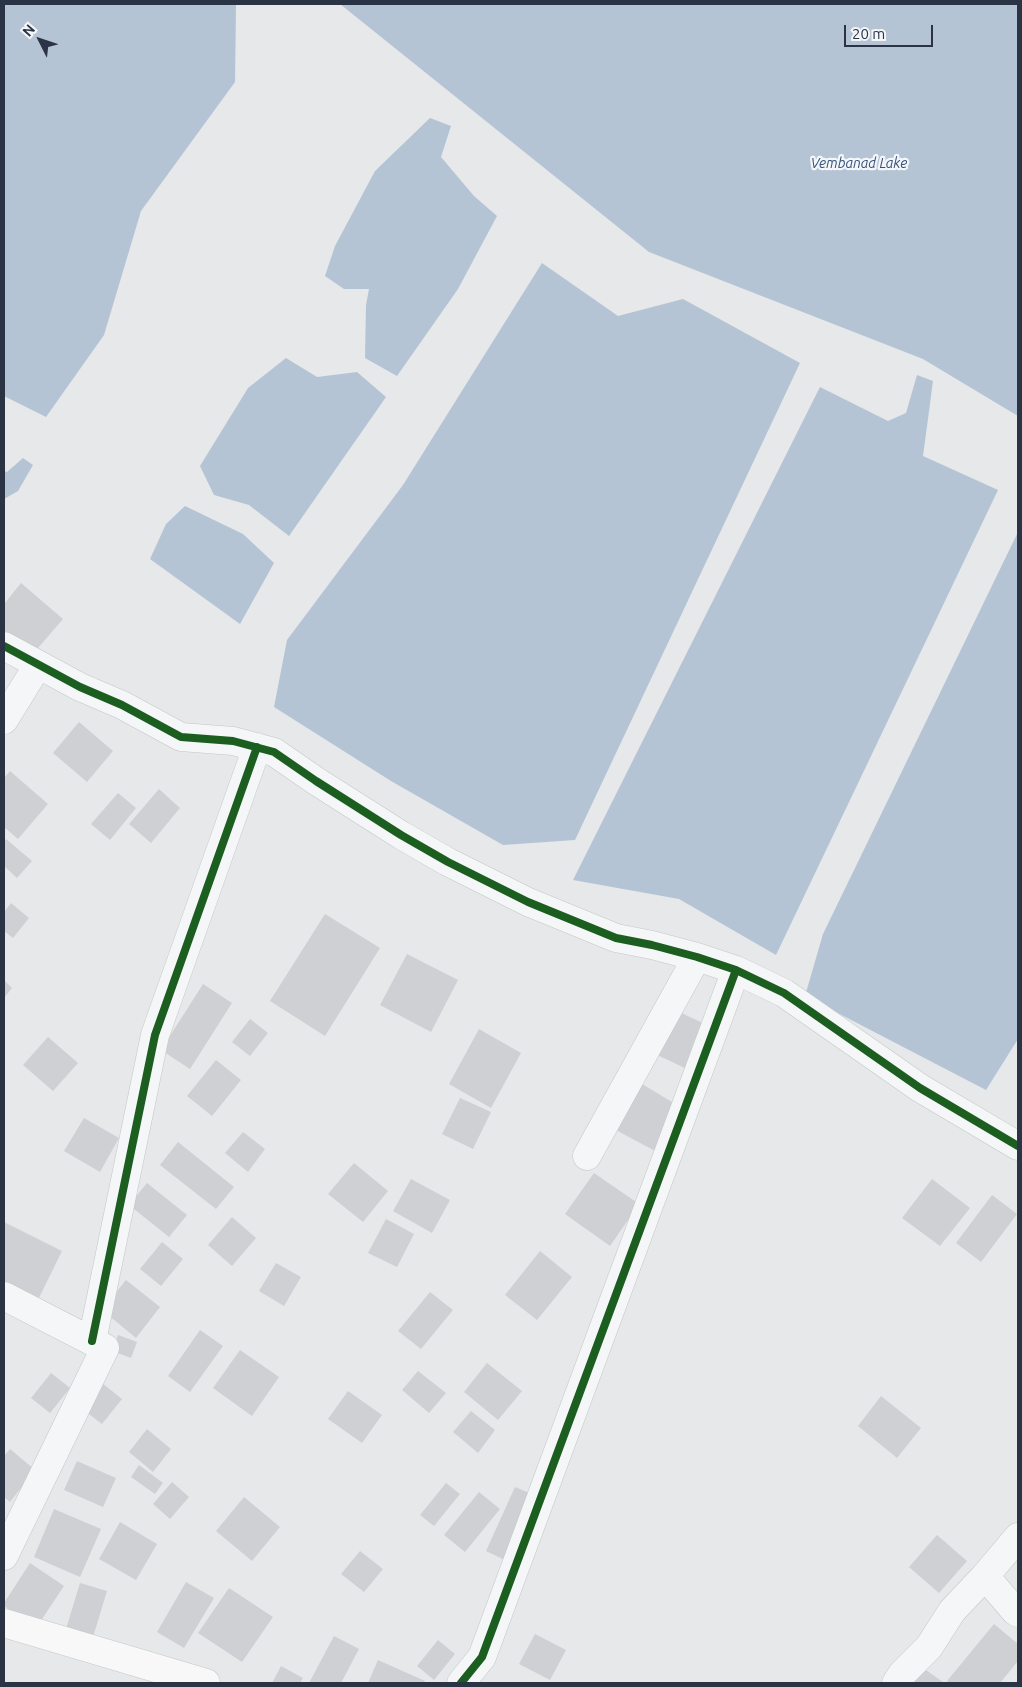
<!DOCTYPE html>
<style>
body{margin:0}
#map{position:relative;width:1022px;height:1687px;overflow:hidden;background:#e6e8ea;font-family:Ubuntu,sans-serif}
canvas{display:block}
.frame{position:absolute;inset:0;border:5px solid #2b3445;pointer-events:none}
.north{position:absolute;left:15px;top:15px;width:50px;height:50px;-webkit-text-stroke:4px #f4f6f9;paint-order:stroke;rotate:311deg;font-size:14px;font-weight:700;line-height:20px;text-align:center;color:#2b3445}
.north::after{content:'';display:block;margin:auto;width:18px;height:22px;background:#2b3445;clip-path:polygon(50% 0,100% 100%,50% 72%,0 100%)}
.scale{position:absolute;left:844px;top:25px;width:89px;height:22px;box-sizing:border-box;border:2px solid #2b3445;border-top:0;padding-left:6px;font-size:15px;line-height:18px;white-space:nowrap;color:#2b3445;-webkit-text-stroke:4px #f4f6f9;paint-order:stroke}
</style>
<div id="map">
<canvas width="1022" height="1687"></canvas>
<div class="frame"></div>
<div class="north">N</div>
<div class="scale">20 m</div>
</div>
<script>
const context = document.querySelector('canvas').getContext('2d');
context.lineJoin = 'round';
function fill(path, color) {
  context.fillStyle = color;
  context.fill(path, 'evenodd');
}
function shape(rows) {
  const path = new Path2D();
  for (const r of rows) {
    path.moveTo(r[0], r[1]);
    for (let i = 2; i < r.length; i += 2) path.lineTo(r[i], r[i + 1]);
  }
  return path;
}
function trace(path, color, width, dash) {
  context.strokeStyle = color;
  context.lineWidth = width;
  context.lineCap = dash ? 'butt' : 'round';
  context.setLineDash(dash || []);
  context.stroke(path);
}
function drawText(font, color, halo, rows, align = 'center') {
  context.font = font + ' Ubuntu,sans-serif';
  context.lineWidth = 4.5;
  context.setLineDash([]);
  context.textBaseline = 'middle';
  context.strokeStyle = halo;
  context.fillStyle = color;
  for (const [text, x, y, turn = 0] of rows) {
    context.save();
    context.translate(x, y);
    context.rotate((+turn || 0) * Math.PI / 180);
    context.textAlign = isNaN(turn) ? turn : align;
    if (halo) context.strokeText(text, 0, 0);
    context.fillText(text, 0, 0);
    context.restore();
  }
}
const water = shape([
 [4,4,236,5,235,82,141,211,104,335,46,417,4,396],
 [340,4,1018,4,1018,416,923,359,649,252],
 [430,118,451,126,441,157,474,196,497,216,458,289,397,376,365,358,366,305,369,289,344,289,325,276,335,246,375,171],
 [542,263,618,316,683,299,800,363,575,840,503,845,391,781,274,707,287,640,403,485],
 [286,358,317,377,357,372,386,397,289,536,249,505,214,495,200,466,248,388],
 [917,375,933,381,923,456,998,490,776,955,679,899,573,880,820,387,888,421,906,413],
 [23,458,33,465,18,491,4,499,4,471,7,472],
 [185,506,243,534,274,563,240,624,150,559,166,524],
 [1018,532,1018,1039,986,1090,805,996,823,934]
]);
const building = shape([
 [21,583,63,619,32,655,4,630,4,604],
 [79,722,113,751,87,782,53,753],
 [10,771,48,804,18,839,4,827,4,778],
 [159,789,180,808,151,843,129,824],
 [118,793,136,808,110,840,91,824],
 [6,839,32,861,17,878,4,866,4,842],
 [11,903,29,918,13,938,4,931,4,912],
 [325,914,380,948,325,1036,270,1001],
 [407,954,458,980,431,1032,380,1005],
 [4,980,12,988,4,998],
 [203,984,232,1003,190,1069,161,1050],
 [673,1009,709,1026,689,1070,653,1053],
 [250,1019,268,1033,250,1056,232,1042],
 [479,1029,521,1053,491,1108,449,1084],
 [48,1037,78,1063,53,1091,23,1065],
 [216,1060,241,1080,212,1116,187,1096],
 [637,1081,677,1105,659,1153,612,1128],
 [460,1098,491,1112,473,1149,442,1134],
 [84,1118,119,1138,100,1172,64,1151],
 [243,1132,265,1149,248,1172,225,1153],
 [178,1142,234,1187,216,1209,160,1165],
 [354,1163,388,1191,363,1222,328,1194],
 [594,1173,639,1204,610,1246,565,1214],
 [411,1179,450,1200,432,1233,393,1211],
 [932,1179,970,1208,940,1246,902,1218],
 [147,1183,187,1215,169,1237,129,1205],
 [992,1195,1017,1214,981,1262,956,1243],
 [232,1217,256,1238,232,1266,208,1245],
 [386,1219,414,1234,397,1267,368,1253],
 [4,1222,62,1251,35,1306,4,1291],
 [162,1242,183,1259,161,1286,140,1269],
 [540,1251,572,1277,537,1320,505,1295],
 [276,1263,301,1277,284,1306,259,1291],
 [126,1280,160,1307,136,1338,102,1310],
 [430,1292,453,1310,421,1349,398,1331],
 [200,1330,223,1346,190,1392,168,1376],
 [118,1335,137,1342,131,1358,112,1351],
 [240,1350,279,1377,252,1416,213,1388],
 [487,1363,522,1391,498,1420,464,1392],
 [418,1371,446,1393,429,1413,402,1390],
 [51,1373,70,1388,50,1413,31,1398],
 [102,1383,122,1399,102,1424,81,1408],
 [348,1391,382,1415,362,1443,328,1419],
 [881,1396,921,1428,897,1458,858,1426],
 [471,1411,495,1430,478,1453,453,1432],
 [147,1429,171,1449,153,1472,129,1452],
 [10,1449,35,1470,10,1502,4,1497,4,1456],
 [77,1461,116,1478,103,1507,64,1490],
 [139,1465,163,1483,155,1494,131,1477],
 [172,1482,189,1497,170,1519,153,1504],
 [446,1483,460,1494,434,1526,420,1515],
 [515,1487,537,1496,507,1561,486,1551],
 [479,1492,500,1509,465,1552,444,1535],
 [244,1497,280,1527,252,1561,216,1531],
 [54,1509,101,1529,80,1577,34,1557],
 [120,1522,157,1544,136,1580,99,1559],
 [937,1535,967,1561,939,1593,909,1567],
 [360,1551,383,1569,364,1592,341,1574],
 [30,1563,64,1586,36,1628,4,1606,4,1603],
 [186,1582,214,1598,184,1648,157,1632],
 [80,1583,107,1591,93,1637,66,1629],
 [229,1588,273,1617,242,1662,198,1633],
 [994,1624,1018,1644,1018,1661,1000,1683,949,1683,947,1681],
 [535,1634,566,1650,550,1680,519,1664],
 [334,1636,359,1649,341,1683,309,1683],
 [438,1640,455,1654,434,1680,417,1666],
 [378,1660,425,1681,424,1683,368,1683],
 [281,1666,303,1678,300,1683,272,1683],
 [923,1668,943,1682,942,1683,912,1683]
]);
const street = shape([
 [4,646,80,687,122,705,181,737,233,741,274,752,316,781,401,835,448,862,528,902,616,938,652,945,697,957,736,970,784,993,920,1088,1018,1146],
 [4,720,38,665],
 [587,1156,697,957],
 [4,1296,105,1348,4,1556],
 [92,1341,155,1035,257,747],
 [985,1576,1015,1611,1018,1613],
 [461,1683,482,1657,736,970],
 [896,1683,902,1674,929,1647,952,1611,985,1576,1018,1537]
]);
const secondary = shape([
 [4,1623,206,1683]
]);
const cycleway = shape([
 [4,646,80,687,122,705,181,737,233,741,274,752,316,781,401,835,448,862,528,902,616,938,652,945,697,957,736,970,784,993,920,1088,1018,1146],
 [92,1341,155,1035,257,747],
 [461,1683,482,1657,736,970]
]);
const waterNames = [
 ["Vembanad Lake",859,163]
];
fill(water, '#b4c4d5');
fill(building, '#ced0d3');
trace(street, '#c4c6c8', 29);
trace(secondary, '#c4c6c8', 29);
trace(street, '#f5f6f7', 28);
trace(secondary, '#f8f8f8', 28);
trace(cycleway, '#1b5e20', 8);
drawText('italic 14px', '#34527a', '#f4f6f9', waterNames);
</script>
